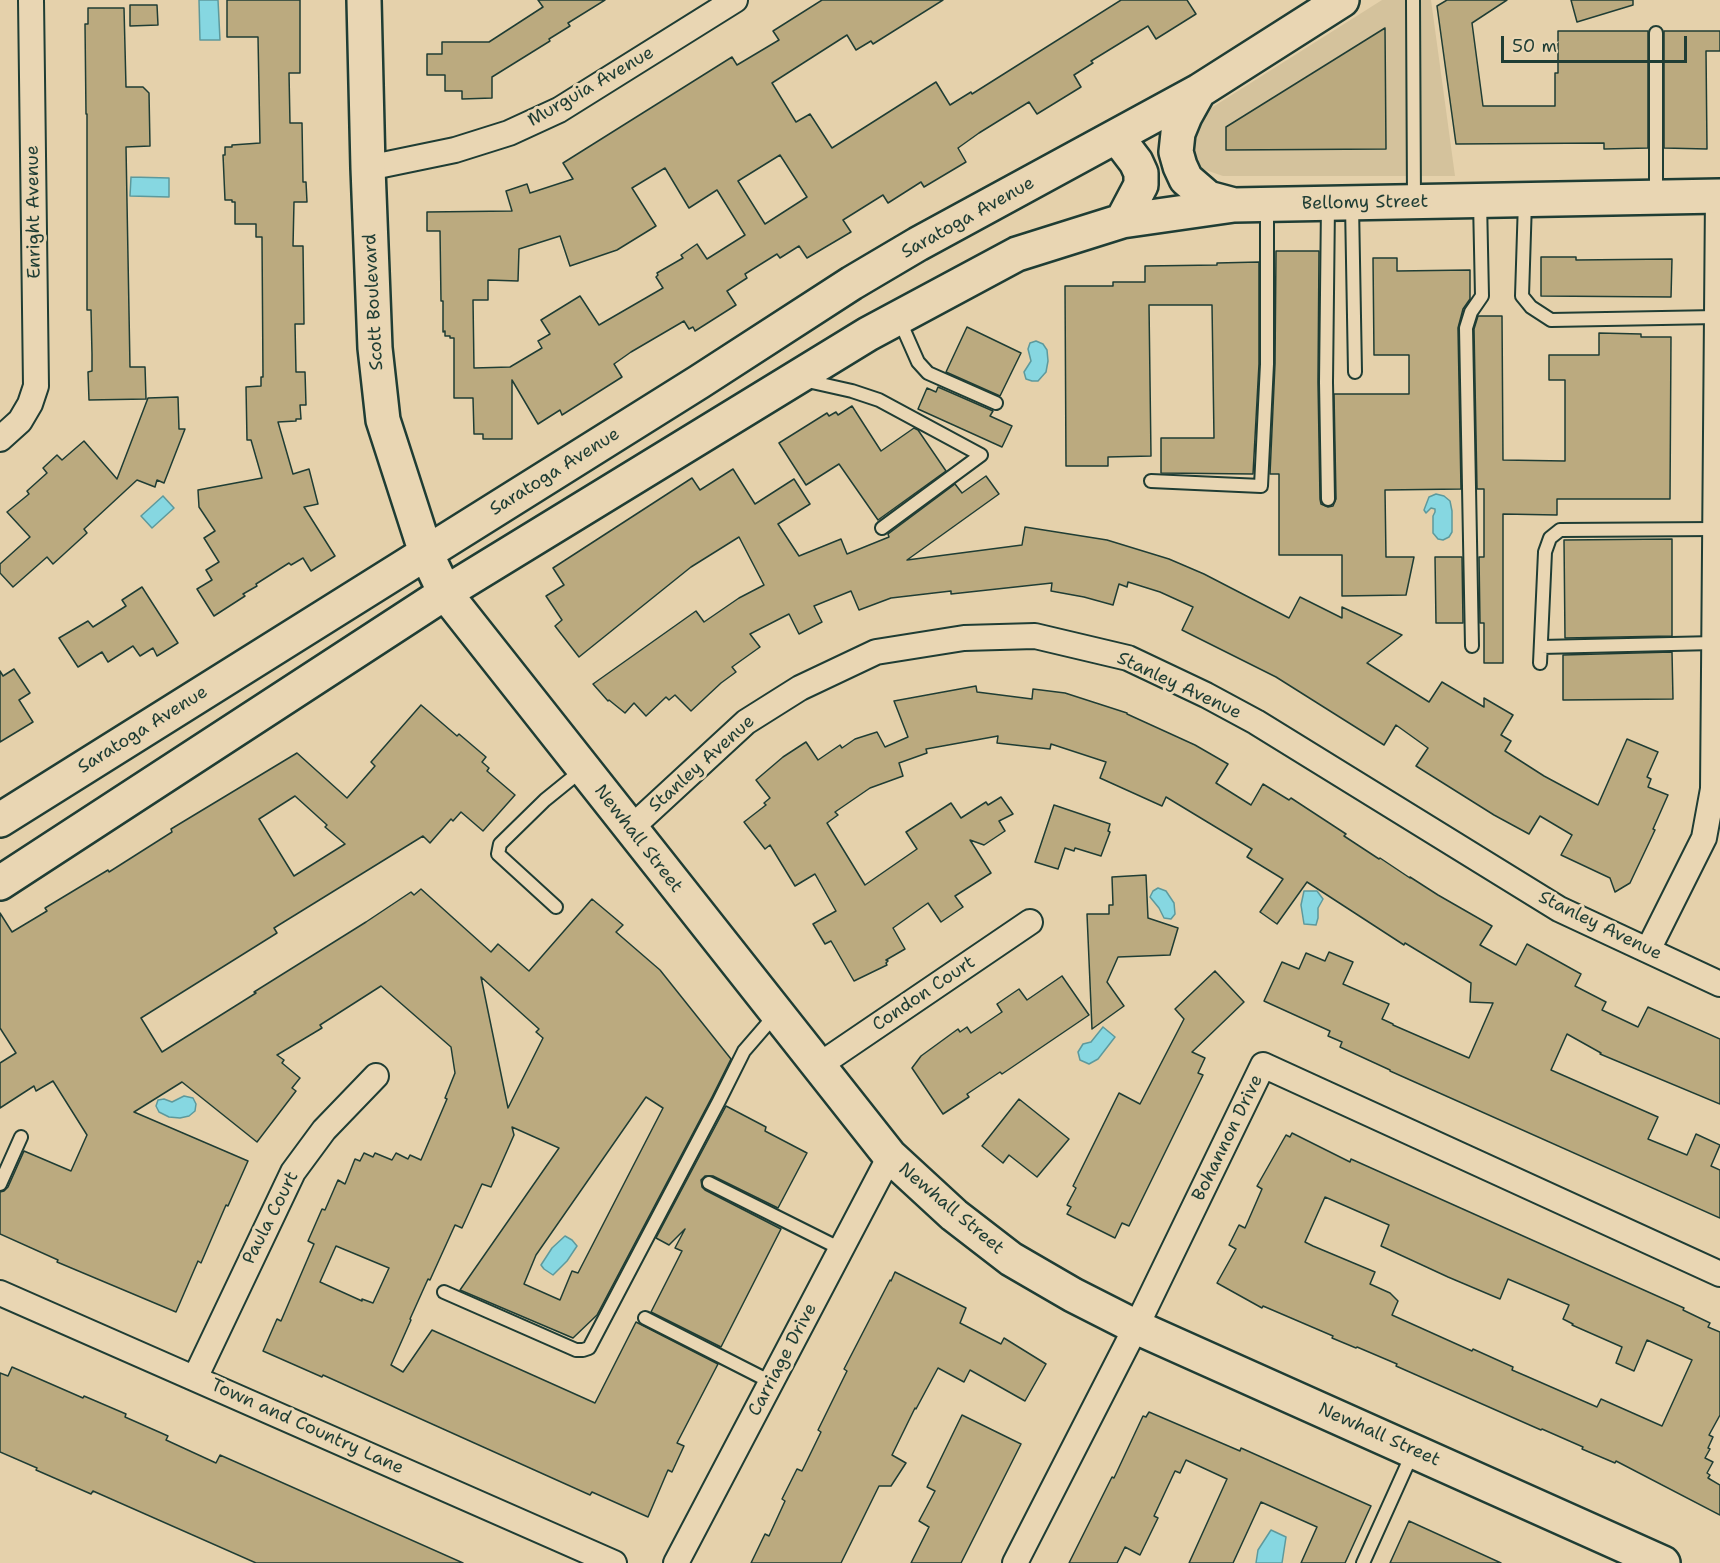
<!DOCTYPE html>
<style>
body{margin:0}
#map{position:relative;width:1720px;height:1563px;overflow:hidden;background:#e5d1ab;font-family:"Shantell Sans",sans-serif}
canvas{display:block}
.scale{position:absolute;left:1501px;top:36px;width:186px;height:27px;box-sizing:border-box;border:3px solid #1f3d34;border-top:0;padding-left:8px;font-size:18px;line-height:21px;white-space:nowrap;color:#1f3d34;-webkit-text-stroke:4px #e9d6b3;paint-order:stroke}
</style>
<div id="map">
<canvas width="1720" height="1563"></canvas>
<div class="scale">50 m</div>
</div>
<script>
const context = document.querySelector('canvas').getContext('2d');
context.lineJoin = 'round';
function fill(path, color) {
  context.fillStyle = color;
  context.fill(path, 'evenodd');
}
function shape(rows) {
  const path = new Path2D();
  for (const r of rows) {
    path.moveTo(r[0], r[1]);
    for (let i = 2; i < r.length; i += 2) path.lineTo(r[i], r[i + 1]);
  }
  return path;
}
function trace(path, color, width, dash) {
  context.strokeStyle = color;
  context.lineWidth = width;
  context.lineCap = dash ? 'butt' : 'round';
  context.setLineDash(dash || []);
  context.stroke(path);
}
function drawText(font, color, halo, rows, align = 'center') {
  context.font = font + ' "Shantell Sans",sans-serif';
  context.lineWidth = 6;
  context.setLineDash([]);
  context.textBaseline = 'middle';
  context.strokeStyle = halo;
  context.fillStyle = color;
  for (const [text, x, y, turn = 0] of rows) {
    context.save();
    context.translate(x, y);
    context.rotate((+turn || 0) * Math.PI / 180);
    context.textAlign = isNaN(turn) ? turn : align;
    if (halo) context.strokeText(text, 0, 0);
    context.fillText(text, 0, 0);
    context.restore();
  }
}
const built = shape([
 [1382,0,1431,0,1455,176,1223,176,1197,167,1185,142,1200,115]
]);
const water = shape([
 [199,0,218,0,220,40,200,40,199,0],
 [131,177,169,178,169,197,130,196,131,177],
 [1036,341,1043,344,1047,350,1048,361,1046,372,1038,381,1032,381,1026,379,1024,372,1031,361,1028,349,1030,343,1036,341],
 [1436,494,1444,496,1450,501,1452,511,1452,532,1449,537,1443,540,1438,539,1433,533,1433,516,1435,512,1435,509,1431,508,1426,513,1424,510,1429,497,1436,494],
 [163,496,174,508,152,528,141,516,163,496],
 [1158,888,1166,891,1174,903,1175,914,1171,919,1164,918,1159,908,1150,897,1153,891,1158,888],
 [1304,891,1317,891,1323,899,1318,908,1318,918,1316,925,1304,924,1301,905,1304,891],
 [1103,1027,1115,1037,1098,1059,1089,1064,1080,1060,1078,1052,1083,1044,1091,1042,1103,1027],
 [184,1096,193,1098,196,1104,195,1111,189,1116,180,1118,169,1117,159,1112,156,1106,158,1100,164,1099,172,1102,184,1096],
 [565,1236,572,1240,577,1246,567,1261,553,1275,544,1269,541,1265,552,1248,565,1236],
 [1271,1530,1286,1537,1282,1563,1256,1563,1258,1550,1271,1530]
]);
const building = shape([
 [227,0,300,0,300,73,289,73,290,123,302,123,303,182,306,182,307,202,294,202,293,246,303,246,304,324,295,324,296,372,305,372,306,405,300,405,301,419,296,419,296,421,278,422,293,474,309,469,318,504,304,507,335,556,311,571,303,558,291,565,289,563,256,584,257,586,243,594,245,596,214,616,197,589,212,580,206,570,219,562,204,538,215,531,199,507,198,490,262,478,251,440,247,440,246,387,261,386,261,377,263,377,262,237,256,237,256,224,235,224,235,202,232,202,232,200,225,200,223,155,225,155,225,147,232,147,232,145,260,143,258,37,227,37,227,0],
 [538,0,605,0,568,23,570,26,549,39,550,41,492,77,492,98,462,99,462,91,445,91,445,75,427,75,427,54,442,54,442,42,489,42,543,7,538,0],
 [822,0,943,0,873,44,871,41,856,50,847,35,772,83,796,122,810,114,832,148,936,82,950,105,971,92,972,94,1121,0,1187,0,1196,14,1156,39,1148,26,1091,61,1093,63,1074,75,1081,87,1037,114,1029,102,979,133,958,148,966,162,924,187,921,182,888,203,883,195,843,220,851,232,807,258,799,246,780,258,777,254,745,274,747,278,727,291,736,305,695,331,693,327,689,329,684,321,631,352,614,364,622,377,562,415,560,410,538,424,512,380,512,439,483,439,483,434,474,434,473,398,454,398,454,338,450,338,450,336,445,336,445,331,443,332,443,301,441,301,440,231,427,231,427,212,512,211,506,191,527,184,530,193,573,179,563,163,732,57,737,65,779,40,773,31,822,0],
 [780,155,807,197,765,224,738,181,780,155],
 [665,168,689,208,717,190,745,235,707,259,697,244,681,255,683,258,657,273,658,275,656,277,663,288,599,325,580,296,541,320,550,334,538,341,542,348,510,367,474,368,473,300,488,300,488,280,518,281,519,249,560,236,570,266,617,250,656,226,632,188,665,168],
 [1447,0,1507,0,1472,23,1483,106,1555,106,1555,73,1558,73,1558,31,1648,31,1648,148,1604,149,1604,143,1456,144,1437,6,1447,0],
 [1571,0,1633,0,1633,5,1577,22,1571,0],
 [130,5,157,5,158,25,130,26,130,5],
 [88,8,124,8,126,87,143,87,149,93,150,146,126,147,130,367,145,367,146,399,89,400,88,372,92,371,92,354,91,310,87,310,87,114,86,114,85,24,88,24,88,8],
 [1385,28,1386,149,1226,150,1226,127,1385,28],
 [1664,31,1720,31,1720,51,1706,51,1707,149,1664,148,1664,31],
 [1276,251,1319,251,1318,382,1320,499,1321,504,1328,507,1333,506,1336,499,1334,394,1409,394,1409,355,1374,355,1373,258,1397,258,1397,271,1470,270,1470,299,1463,309,1458,328,1461,489,1385,490,1386,557,1414,557,1406,595,1342,596,1342,555,1279,555,1279,474,1270,474,1275,364,1276,251],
 [1541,257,1576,257,1576,260,1672,259,1671,297,1541,296,1541,257],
 [1259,262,1259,364,1253,474,1161,473,1161,438,1214,438,1212,305,1149,305,1151,456,1108,457,1108,466,1066,466,1065,286,1113,286,1113,282,1145,282,1145,266,1217,265,1217,263,1259,262],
 [1478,316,1502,316,1503,460,1565,461,1565,380,1549,380,1549,355,1599,355,1599,333,1641,334,1641,337,1671,337,1670,499,1557,499,1557,515,1503,514,1503,663,1484,663,1484,623,1480,623,1479,557,1484,557,1484,489,1477,489,1474,329,1478,316],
 [967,327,1021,353,1000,396,946,372,967,327],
 [938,387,993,411,990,416,1012,426,1002,447,918,409,927,388,936,392,938,387],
 [178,397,179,429,185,429,164,483,157,480,155,487,137,480,84,529,87,533,53,564,47,557,13,587,0,573,0,564,30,537,7,512,29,494,27,491,47,473,43,468,57,455,62,460,84,441,117,479,148,398,178,397],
 [852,406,881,451,914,428,918,430,946,471,878,520,839,464,806,485,779,443,827,413,829,416,836,412,838,415,852,406],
 [733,469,755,504,794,479,810,504,778,524,799,556,841,539,847,554,889,537,888,534,955,484,962,493,986,476,999,494,907,560,1022,545,1025,527,1107,540,1169,559,1204,574,1289,618,1300,597,1342,618,1342,607,1402,635,1367,663,1429,702,1442,682,1484,707,1484,698,1513,715,1501,735,1511,741,1505,751,1544,776,1598,805,1627,739,1658,752,1647,777,1651,779,1648,787,1668,795,1653,829,1655,830,1630,883,1615,892,1610,878,1561,855,1572,835,1540,816,1529,834,1494,815,1416,766,1428,748,1396,725,1384,745,1276,677,1182,630,1193,607,1160,592,1128,582,1127,587,1119,584,1113,605,1084,597,1051,591,1052,583,951,594,951,591,891,598,859,610,851,591,814,606,822,622,799,634,789,614,750,634,760,647,732,667,736,672,721,683,691,711,675,695,669,700,666,697,646,716,634,703,625,713,609,700,608,701,593,684,696,611,704,622,739,598,764,585,739,537,691,567,579,657,555,626,562,620,546,596,564,585,553,568,692,478,700,490,733,469],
 [1672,539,1672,636,1565,638,1564,540,1672,539],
 [1435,557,1462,557,1463,623,1436,623,1435,557],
 [142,587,178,643,157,656,153,648,140,656,133,646,108,662,102,652,78,667,59,638,88,621,93,627,126,606,122,600,142,587],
 [1672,652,1673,699,1563,700,1563,655,1672,652],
 [14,669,30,693,19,700,33,722,0,742,0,671,3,676,14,669],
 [976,686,977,692,1032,699,1033,689,1065,693,1127,713,1127,714,1195,745,1228,764,1216,783,1251,805,1263,784,1289,800,1291,798,1346,834,1344,836,1379,859,1380,858,1410,878,1410,877,1438,895,1492,926,1480,945,1516,965,1527,944,1581,974,1575,986,1606,1002,1602,1010,1638,1027,1648,1007,1720,1039,1720,1104,1600,1054,1601,1053,1567,1034,1551,1070,1658,1117,1648,1139,1687,1155,1696,1134,1720,1145,1711,1166,1720,1170,1720,1218,1390,1071,1390,1070,1340,1047,1342,1042,1328,1036,1330,1031,1264,1001,1282,962,1299,969,1306,953,1325,961,1329,952,1353,962,1343,984,1389,1004,1382,1019,1393,1024,1393,1025,1469,1058,1493,1003,1470,1002,1471,983,1405,943,1404,945,1307,882,1277,924,1260,912,1283,879,1247,857,1252,849,1166,797,1162,806,1100,778,1106,762,1051,744,1050,749,997,743,998,736,926,749,927,753,899,763,903,776,870,788,835,812,838,815,827,823,865,885,917,849,906,832,951,803,961,818,986,802,988,805,1001,797,1013,814,999,821,1005,831,984,845,970,840,991,873,955,896,963,907,941,922,928,903,893,928,905,949,886,960,888,961,886,963,887,965,854,981,831,941,825,944,813,924,836,911,815,874,795,886,770,845,765,849,744,822,766,805,764,803,770,798,756,780,783,757,806,742,818,760,840,745,842,748,855,739,877,732,885,747,908,737,894,701,976,686],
 [421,705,457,736,459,734,486,757,482,762,489,768,487,771,515,795,483,831,461,812,453,821,451,819,430,843,423,836,274,928,277,933,141,1018,162,1052,256,993,254,992,366,922,411,892,414,895,421,889,491,952,498,944,529,971,592,899,623,925,616,932,660,970,731,1059,712,1097,597,1315,573,1338,460,1290,559,1148,512,1127,514,1135,491,1187,482,1184,462,1228,455,1225,430,1280,428,1279,410,1319,411,1320,391,1365,403,1372,432,1330,595,1403,636,1322,718,1364,677,1443,684,1446,672,1472,668,1470,648,1517,592,1492,590,1495,323,1375,322,1377,263,1351,277,1319,281,1321,314,1244,308,1241,322,1209,325,1210,338,1180,345,1184,355,1159,360,1161,364,1153,373,1157,375,1153,392,1160,396,1153,408,1159,410,1155,421,1160,447,1099,445,1098,455,1073,451,1047,381,986,320,1025,322,1028,277,1055,284,1060,282,1063,300,1078,292,1088,296,1091,257,1142,182,1082,134,1112,248,1161,228,1206,226,1205,201,1263,198,1261,176,1312,57,1262,58,1260,0,1234,0,1192,4,1191,8,1187,24,1151,71,1171,87,1135,53,1081,36,1091,34,1086,0,1108,0,1063,16,1053,0,1028,0,913,12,932,47,911,45,908,108,870,109,872,172,832,171,829,297,753,347,798,375,766,371,762,421,705],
 [295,796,327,825,325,827,345,844,294,876,259,819,295,796],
 [481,977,539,1029,536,1032,543,1038,508,1108,481,977],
 [646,1097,663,1108,578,1273,572,1271,560,1300,524,1284,536,1255,646,1097],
 [336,1246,389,1268,373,1303,362,1299,362,1301,320,1282,336,1246],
 [1054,805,1110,824,1108,831,1110,832,1101,856,1075,848,1074,851,1065,848,1058,869,1035,862,1054,805],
 [1146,875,1148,918,1178,928,1170,955,1118,957,1107,982,1124,1006,1092,1029,1087,914,1109,914,1109,905,1113,905,1112,877,1146,875],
 [1215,971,1244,1002,1192,1052,1205,1058,1198,1073,1203,1075,1129,1226,1122,1223,1115,1238,1067,1214,1071,1207,1067,1205,1076,1188,1073,1186,1119,1093,1140,1104,1184,1019,1175,1009,1215,971],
 [1062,976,1089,1015,1002,1074,1000,1072,967,1094,969,1097,943,1114,912,1068,921,1056,958,1029,960,1032,967,1027,971,1033,1002,1012,997,1004,1019,989,1027,1000,1062,976],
 [1019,1099,1069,1139,1037,1177,1009,1155,1003,1163,982,1146,1019,1099],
 [726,1106,766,1127,765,1131,807,1153,778,1208,713,1176,705,1176,701,1180,702,1187,705,1190,781,1229,721,1347,651,1312,682,1251,675,1248,685,1229,669,1245,656,1238,726,1106],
 [1292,1133,1350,1162,1351,1159,1684,1308,1683,1310,1710,1323,1708,1327,1720,1332,1720,1415,1709,1435,1713,1437,1708,1448,1710,1449,1705,1458,1713,1462,1707,1473,1710,1475,1708,1478,1720,1485,1720,1515,1616,1461,1615,1463,1582,1449,1583,1447,1542,1429,1541,1430,1396,1366,1397,1364,1357,1347,1356,1348,1332,1338,1333,1336,1263,1306,1262,1308,1217,1283,1236,1249,1229,1245,1239,1225,1245,1228,1262,1189,1257,1186,1286,1135,1290,1137,1292,1133],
 [1325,1197,1389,1225,1381,1246,1448,1277,1500,1299,1508,1279,1569,1305,1563,1319,1573,1324,1572,1325,1622,1347,1616,1363,1634,1371,1647,1340,1692,1360,1662,1426,1601,1399,1597,1407,1526,1376,1512,1370,1513,1367,1473,1349,1472,1351,1392,1315,1398,1301,1390,1293,1370,1284,1375,1272,1313,1246,1305,1242,1325,1197],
 [895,1272,966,1308,960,1323,1001,1344,1004,1338,1046,1364,1025,1401,970,1370,964,1382,938,1368,916,1409,915,1408,892,1455,906,1463,891,1486,879,1486,841,1563,751,1563,765,1534,769,1536,785,1501,782,1499,797,1469,802,1471,821,1432,818,1430,847,1371,844,1369,890,1280,891,1281,895,1272],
 [12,1367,83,1398,84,1396,126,1414,125,1417,168,1436,166,1440,216,1463,220,1455,463,1563,256,1563,93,1491,91,1494,36,1470,37,1468,0,1452,0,1373,8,1376,12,1367],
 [1149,1412,1240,1451,1241,1448,1371,1506,1345,1563,1301,1563,1317,1527,1261,1502,1233,1563,1189,1563,1227,1479,1186,1460,1180,1473,1175,1471,1154,1516,1158,1518,1140,1555,1125,1547,1117,1563,1069,1563,1112,1477,1114,1478,1143,1416,1146,1417,1149,1412],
 [962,1415,1021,1444,961,1563,911,1563,929,1527,919,1521,935,1491,927,1487,962,1415],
 [1409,1521,1501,1563,1390,1563,1409,1521]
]);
const service = shape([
 [1413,0,1414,200],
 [1656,33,1656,196],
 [1525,201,1522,296,1531,307,1551,320,1717,317],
 [1328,204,1326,382,1328,499],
 [1352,205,1355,372],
 [899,319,918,362,928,373,996,403],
 [803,380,852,391,879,400,981,455,882,528],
 [1151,481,1261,486,1267,364,1267,206],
 [1472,646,1466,328,1471,312,1482,296,1480,201],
 [1541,647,1715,643],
 [1540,663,1545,552,1550,538,1560,530,1715,529],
 [556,907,498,854,500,844,545,800,582,770],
 [709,1183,841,1249],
 [0,1184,21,1137],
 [444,1292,576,1350,583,1350,589,1348,719,1101,744,1051,776,1014],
 [645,1318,771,1382],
 [1363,1563,1413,1452]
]);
const minor = shape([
 [368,168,455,150,509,133,559,110,735,0],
 [0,439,20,421,30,404,36,386,31,0],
 [630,829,746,722,800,688,876,652,964,638,1035,636,1128,658,1206,695,1256,722,1559,909,1720,984],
 [1648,950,1704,838,1713,789,1718,196],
 [818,1066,1030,922],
 [0,1293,614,1563],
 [195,1378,293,1172,324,1130,376,1076],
 [676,1563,890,1156],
 [1015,1563,1136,1327,1263,1065,1720,1274]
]);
const secondary = shape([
 [364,0,368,168,375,348,383,420,426,553,445,593,890,1156,954,1215,1011,1259,1073,1295,1136,1327,1663,1563],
 [1199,91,1185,116,1178,133,1176,152,1180,166,1186,179,1208,198,1234,205],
 [1117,137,1136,162,1141,173,1141,185,1122,221],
 [0,820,699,382,852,283,918,244,1199,91,1342,0],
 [0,883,445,593,868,334,1017,254,1122,221,1234,205,1720,196]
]);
const streetNames = [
 ["Murguia Avenue",591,87,-30],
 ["Bellomy Street",1365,203,-1],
 ["Enright Avenue",34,212,-91],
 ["Saratoga Avenue",968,218,-29],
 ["Scott Boulevard",374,302,-93],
 ["Saratoga Avenue",555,472,-32],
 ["Stanley Avenue",1179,686,25],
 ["Saratoga Avenue",143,730,-32],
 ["Stanley Avenue",702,764,-42],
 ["Newhall Street",638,839,52],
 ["Stanley Avenue",1600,926,26],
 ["Condon Court",924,994,-34],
 ["Bohannon Drive",1228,1138,-64],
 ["Newhall Street",951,1209,40],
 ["Paula Court",271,1218,-63],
 ["Carriage Drive",783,1360,-62],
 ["Town and Country Lane",307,1427,24],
 ["Newhall Street",1379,1435,24]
];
fill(built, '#d4c29c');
fill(water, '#86d7e1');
trace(water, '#5d999c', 1.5);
fill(building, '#bbaa7f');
trace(building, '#1f3d34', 1.5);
trace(service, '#1f3d34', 16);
trace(minor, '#1f3d34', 28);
trace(secondary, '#1f3d34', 38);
trace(service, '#e9d6b3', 12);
trace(minor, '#e9d6b3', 24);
trace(secondary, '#e9d6b3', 33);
drawText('18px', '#1f3d34', '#e9d6b3', streetNames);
</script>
